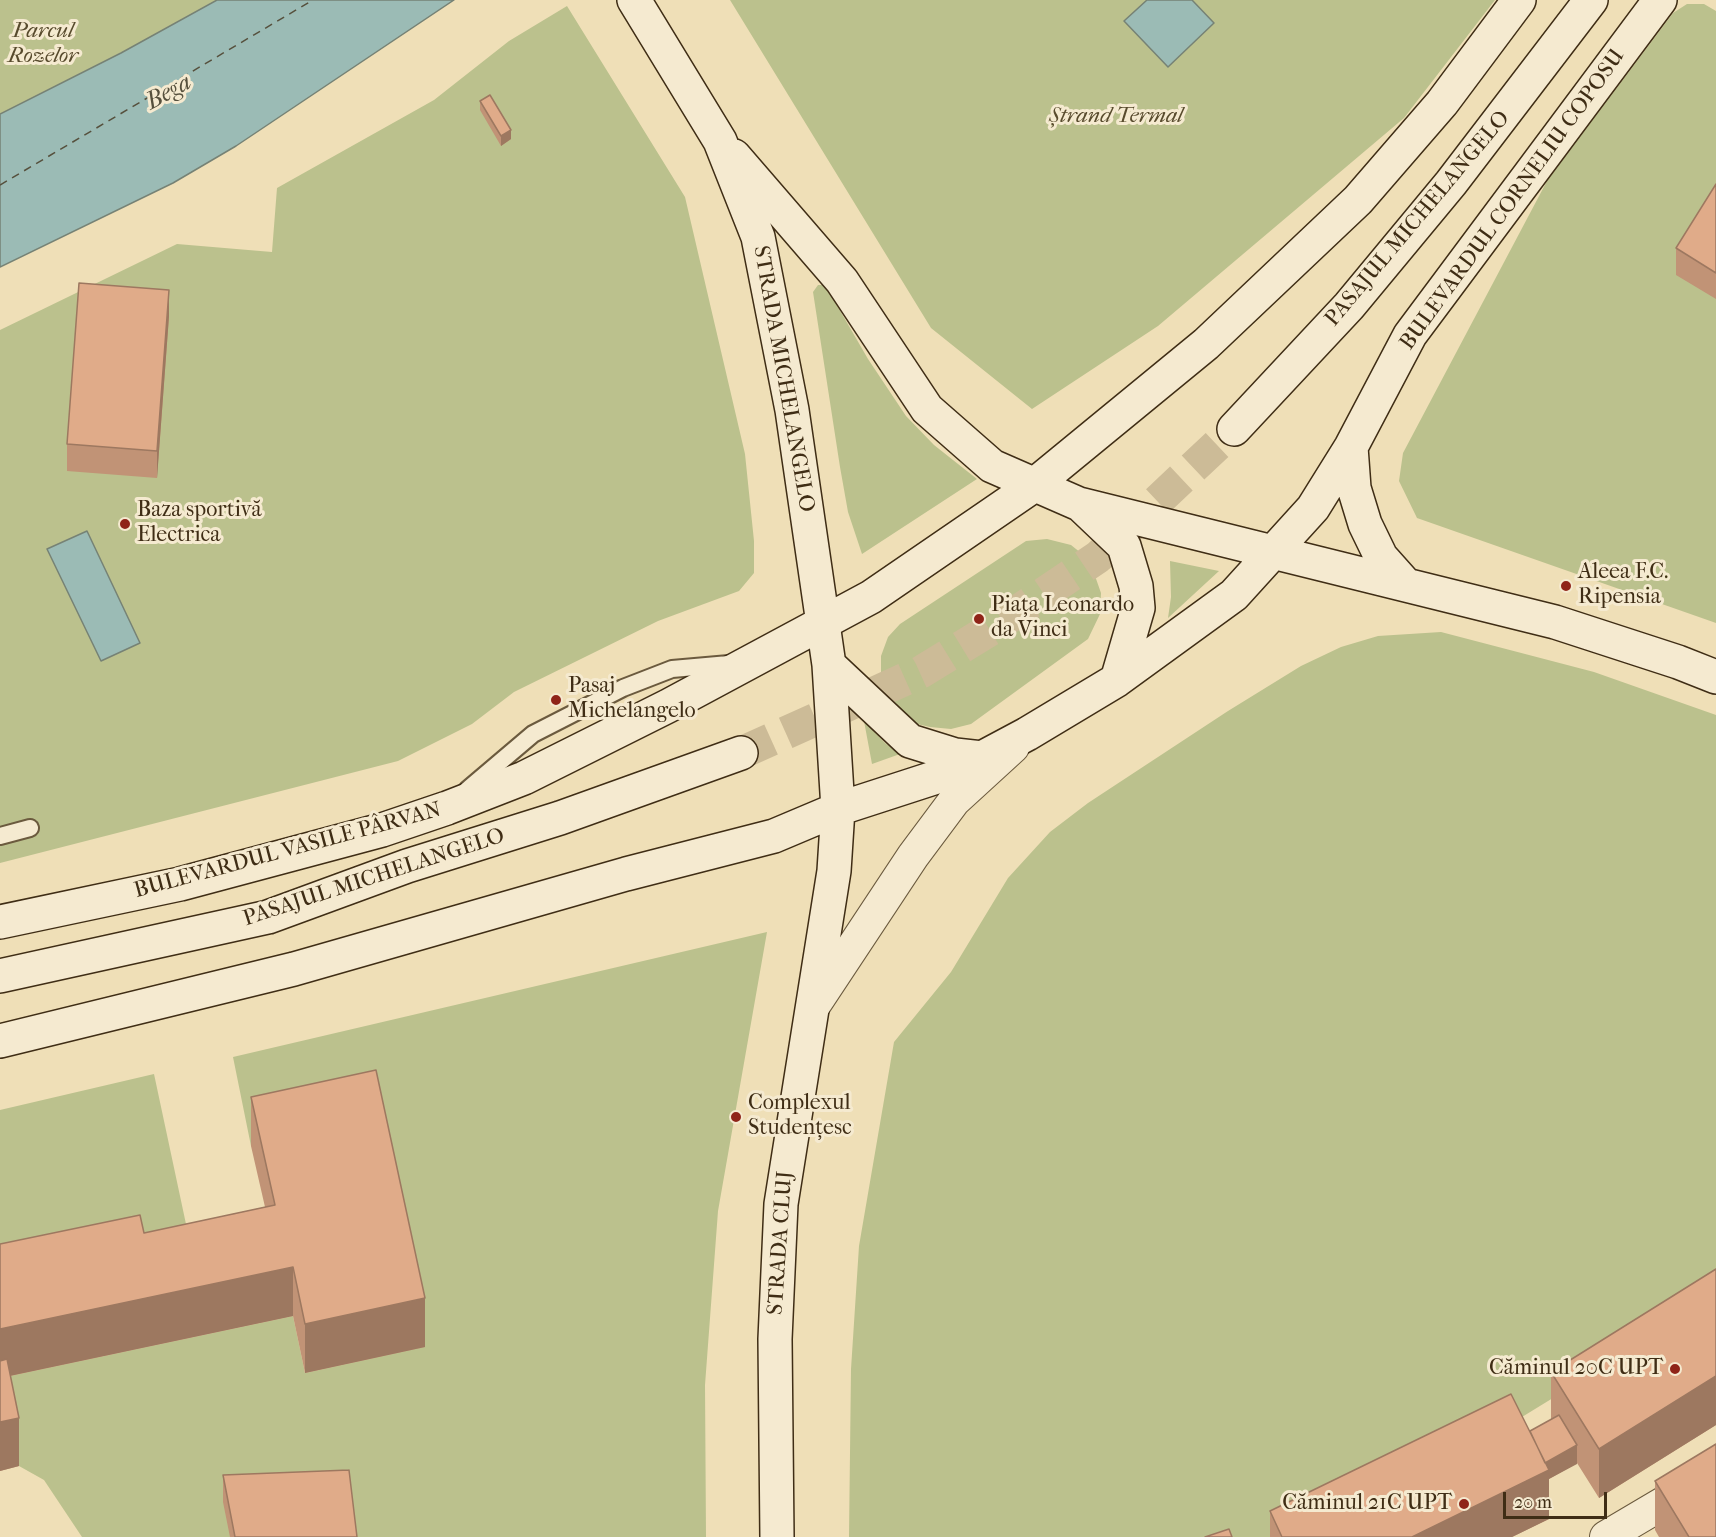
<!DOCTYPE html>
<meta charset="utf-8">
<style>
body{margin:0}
#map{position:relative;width:1716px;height:1537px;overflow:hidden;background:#efdfb7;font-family:"IM FELL French Canon",serif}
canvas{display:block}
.scale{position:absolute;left:1503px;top:1492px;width:104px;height:27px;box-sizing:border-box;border:3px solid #3f2d15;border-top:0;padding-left:8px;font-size:18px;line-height:21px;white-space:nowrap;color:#3f2d15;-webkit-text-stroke:4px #f5ead0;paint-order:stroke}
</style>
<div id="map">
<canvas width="1716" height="1537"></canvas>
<div class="scale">20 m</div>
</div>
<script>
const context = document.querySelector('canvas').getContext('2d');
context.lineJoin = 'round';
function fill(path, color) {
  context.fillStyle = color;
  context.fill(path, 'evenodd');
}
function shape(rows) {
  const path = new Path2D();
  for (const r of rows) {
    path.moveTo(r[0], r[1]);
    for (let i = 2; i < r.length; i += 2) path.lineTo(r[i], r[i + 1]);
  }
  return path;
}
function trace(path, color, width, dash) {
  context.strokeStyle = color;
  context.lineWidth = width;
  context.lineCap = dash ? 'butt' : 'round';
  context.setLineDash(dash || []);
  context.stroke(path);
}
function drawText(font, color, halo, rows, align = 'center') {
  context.font = font + ' "IM FELL French Canon",serif';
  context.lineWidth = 6;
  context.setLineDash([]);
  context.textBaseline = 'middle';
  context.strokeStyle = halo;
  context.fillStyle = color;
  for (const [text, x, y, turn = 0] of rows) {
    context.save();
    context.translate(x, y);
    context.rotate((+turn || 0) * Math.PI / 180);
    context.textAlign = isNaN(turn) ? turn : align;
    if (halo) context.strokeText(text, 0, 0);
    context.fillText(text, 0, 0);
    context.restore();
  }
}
const green = shape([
 [0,0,217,0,121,53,0,114],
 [730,0,1495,0,1404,118,1158,326,1032,409,931,328],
 [1687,4,1704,4,1716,11,1716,623,1417,518,1399,481,1403,453,1547,181,1673,13],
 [567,6,685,197,745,454,754,541,754,573,739,591,658,621,514,692,472,724,398,761,0,863,0,330,177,244,272,252,277,188,434,100,509,41],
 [818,285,823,285,831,295,868,359,906,416,934,445,977,479,862,554,848,512,840,467,813,292],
 [1047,539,1071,545,1086,557,1094,573,1101,593,1100,614,1088,639,971,724,951,729,930,727,917,724,894,708,881,675,881,656,888,637,900,624,1026,541],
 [1170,561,1219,571,1168,618,1171,597],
 [1441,632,1594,672,1716,715,1716,1298,1491,1436,1286,1537,849,1537,851,1369,859,1246,894,1042,951,972,1008,878,1050,832,1088,803,1228,711,1301,666,1341,647,1378,636],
 [864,721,885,743,900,754,872,764],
 [767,932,718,1211,705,1385,706,1537,82,1537,44,1480,19,1466,0,1378,293,1316,305,1373,424,1347,251,1146,233,1057],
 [154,1074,196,1271,0,1293,0,1110]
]);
const water = shape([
 [217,0,454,0,236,146,173,183,0,267,0,114,121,53,217,0],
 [1147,0,1192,0,1214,23,1168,67,1124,21,1147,0],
 [87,531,140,643,101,661,47,549,87,531]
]);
const ferry = shape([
 [0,185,313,0]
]);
const secondaryTunnel = shape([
 [741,753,921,672,996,626,1098,557,1234,429]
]);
const lane = shape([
 [467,790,533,734,623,688,672,669,729,664],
 [0,836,30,828]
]);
const street = shape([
 [815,1004,913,856,954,801,1013,747],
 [1606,1537,1716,1472]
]);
const secondary = shape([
 [634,0,720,141,758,237,792,410,829,665,838,809,834,871,781,1204,775,1339,777,1537],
 [734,156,842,281,927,409,992,466,1079,504,1555,622,1678,662,1716,677],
 [1234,429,1349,306,1451,183,1591,0],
 [1351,447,1354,488,1365,524,1381,557,1406,585],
 [1083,507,1124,546,1136,586,1138,608,1117,680],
 [829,665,910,741,955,755,982,758],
 [0,922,180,884,382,830,447,808,524,778,668,706,871,597,1033,486,1206,344,1358,200,1442,103,1519,0],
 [0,976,268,917,407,866,560,818,741,753],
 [0,1041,294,969,626,874,774,836,838,809,946,774,982,758,1027,734,1117,680,1234,595,1313,508,1351,447,1410,335,1660,0]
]);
const wall = shape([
 [480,101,511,139,501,146,480,110],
 [1716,184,1716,299,1676,275,1676,248],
 [169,316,157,478,67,471,67,444],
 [251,1097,425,1347,305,1373,293,1316,10,1376,19,1466,0,1471,0,1244,144,1233,265,1207,251,1146],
 [1716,1269,1716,1425,1599,1498,1577,1463,1549,1479,1549,1519,1512,1537,1270,1537,1270,1511,1530,1431,1551,1420,1551,1372],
 [223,1475,357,1537,230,1537,223,1502],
 [1655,1481,1716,1537,1659,1537,1655,1530]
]);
const shadedWall = shape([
 [511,130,511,139,501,146,501,136],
 [169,290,169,316,157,478,157,451],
 [293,1267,293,1316,0,1378,0,1329],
 [425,1298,425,1347,305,1373,305,1324],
 [1716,1376,1716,1425,1599,1498,1599,1449],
 [19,1418,19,1466,0,1471,0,1422],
 [1577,1445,1577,1464,1549,1479,1549,1519,1512,1537,1412,1537]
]);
const building = shape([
 [490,95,511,130,501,136,480,101,490,95],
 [1716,184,1716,273,1676,248,1716,184],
 [79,283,169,290,157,451,67,444,79,283],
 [376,1070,425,1298,305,1324,293,1267,0,1329,0,1244,140,1215,144,1233,275,1205,251,1097,376,1070],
 [1716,1269,1716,1376,1599,1449,1551,1372,1716,1269],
 [7,1359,19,1418,0,1422,0,1361,7,1359],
 [1511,1394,1549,1470,1412,1537,1282,1537,1270,1511,1511,1394],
 [1559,1415,1577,1445,1545,1463,1530,1431,1559,1415],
 [1716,1444,1716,1537,1689,1537,1655,1481,1716,1444],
 [349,1470,357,1537,235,1537,223,1475,349,1470],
 [1229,1529,1232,1537,1205,1537,1229,1529]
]);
const markers = [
 [125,524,6,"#8f2418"],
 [1566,586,6,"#8f2418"],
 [979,619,6,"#8f2418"],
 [556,700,6,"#8f2418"],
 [736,1117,6,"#8f2418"],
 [1675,1369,6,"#8f2418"],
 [1464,1504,6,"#8f2418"]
];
const parkNames = [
 ["Parcul",43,32],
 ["Rozelor",43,57],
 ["Ștrand Termal",1116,117]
];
const streetNames = [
 ["BULEVARDUL CORNELIU COPOSU",1513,200,-54],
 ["PASAJUL MICHELANGELO",1418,219,-50],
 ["STRADA MICHELANGELO",783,379,80],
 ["BULEVARDUL VASILE PÂRVAN",288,851,-15],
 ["PASAJUL MICHELANGELO",374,878,-18],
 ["STRADA CLUJ",781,1243,-86]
];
const poiNames = [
 ["Baza sportivă",137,511],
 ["Electrica",137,536],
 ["Aleea F.C.",1578,573],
 ["Ripensia",1578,598],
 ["Piața Leonardo",991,606],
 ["da Vinci",991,631],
 ["Pasaj",568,687],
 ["Michelangelo",568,712],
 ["Complexul",748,1104],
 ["Studențesc",748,1129],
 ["Căminul 20C UPT",1663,1369,"right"],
 ["Căminul 21C UPT",1452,1504,"right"]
];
const waterNames = [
 ["Bega",169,93,-29]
];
fill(green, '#bbc18d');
fill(water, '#9bbbb5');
trace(water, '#768275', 1.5);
trace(ferry, '#56503d', 1.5, [8, 6]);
trace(secondaryTunnel, '#ccbb97', 33, [33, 16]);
trace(lane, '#6b5a3e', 20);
trace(street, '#6b5a3e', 34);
trace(secondary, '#3f2d15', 36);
trace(lane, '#f5ead0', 16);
trace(street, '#f5ead0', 32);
trace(secondary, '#f5ead0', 33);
fill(wall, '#c19376');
fill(shadedWall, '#9d7860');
fill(building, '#e0ab89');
trace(building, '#9d7860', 1.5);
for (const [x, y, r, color] of markers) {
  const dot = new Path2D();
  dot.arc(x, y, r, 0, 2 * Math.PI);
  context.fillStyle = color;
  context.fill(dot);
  trace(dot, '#f5ead0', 2);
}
drawText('italic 22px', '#584b2d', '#f5ead0', parkNames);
drawText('22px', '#3f2d15', '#f5ead0', streetNames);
drawText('22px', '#3f2d15', '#f5ead0', poiNames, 'left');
drawText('italic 24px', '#56503d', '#f5ead0', waterNames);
</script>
